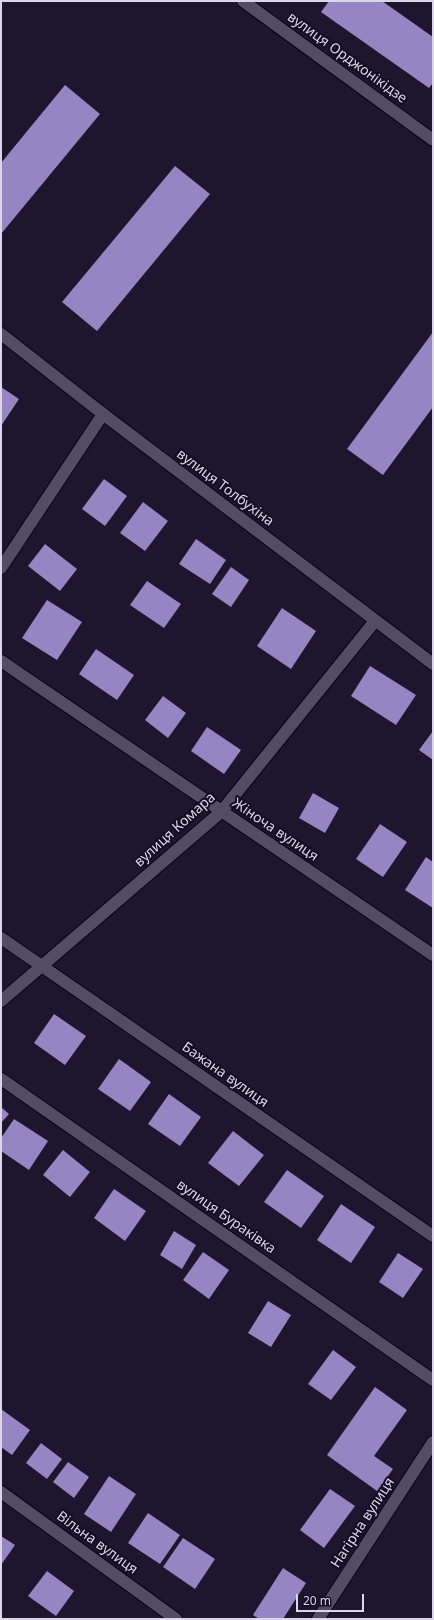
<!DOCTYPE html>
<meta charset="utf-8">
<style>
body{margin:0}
#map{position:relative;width:434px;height:1620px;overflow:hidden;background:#1d162e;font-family:"Noto Sans",sans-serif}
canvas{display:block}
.frame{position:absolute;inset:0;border:2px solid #dbd7e8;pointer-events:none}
.scale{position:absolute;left:296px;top:1594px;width:68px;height:18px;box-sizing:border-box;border:2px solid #dbd7e8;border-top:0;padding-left:5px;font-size:12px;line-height:14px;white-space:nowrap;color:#dbd7e8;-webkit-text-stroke:3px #140d24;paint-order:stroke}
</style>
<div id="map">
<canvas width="434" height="1620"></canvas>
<div class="frame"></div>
<div class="scale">20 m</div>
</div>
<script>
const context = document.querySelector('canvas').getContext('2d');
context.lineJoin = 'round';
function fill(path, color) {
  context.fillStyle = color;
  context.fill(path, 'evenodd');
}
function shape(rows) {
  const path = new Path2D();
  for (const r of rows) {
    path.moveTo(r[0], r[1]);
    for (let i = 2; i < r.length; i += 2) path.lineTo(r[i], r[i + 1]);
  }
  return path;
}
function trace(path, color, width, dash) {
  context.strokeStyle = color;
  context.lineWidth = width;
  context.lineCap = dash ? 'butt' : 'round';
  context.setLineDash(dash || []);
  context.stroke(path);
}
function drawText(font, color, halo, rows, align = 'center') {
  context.font = font + ' "Noto Sans",sans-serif';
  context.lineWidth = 4;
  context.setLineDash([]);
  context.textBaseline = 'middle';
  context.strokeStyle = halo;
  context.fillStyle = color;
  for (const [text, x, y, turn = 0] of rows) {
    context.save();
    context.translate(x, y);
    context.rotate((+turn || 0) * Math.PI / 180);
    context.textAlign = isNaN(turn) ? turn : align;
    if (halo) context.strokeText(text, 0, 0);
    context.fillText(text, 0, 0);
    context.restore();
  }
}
const building = shape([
 [329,1,382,1,433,37,433,83,429,88,321,12],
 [65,85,100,114,1,234,1,163],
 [175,166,210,194,97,331,62,302],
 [433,332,433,407,383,475,347,449],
 [1,387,19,399,1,426],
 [104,479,127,496,105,526,82,509],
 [143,502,168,521,145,551,120,533],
 [196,539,226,560,210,584,179,564],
 [45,544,77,569,60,591,28,566],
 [231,567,249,580,231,607,212,594],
 [147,581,181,604,164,628,130,605],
 [47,600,82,622,57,660,22,638],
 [282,608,316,631,291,669,257,646],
 [96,649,134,675,117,700,79,674],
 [370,666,416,695,396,725,351,696],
 [163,696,186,713,168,738,145,720],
 [207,727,241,750,224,774,191,751],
 [433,731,433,760,419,750],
 [313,793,339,808,325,833,299,818],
 [380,824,407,842,383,877,356,859],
 [426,857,433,862,433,908,405,890],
 [54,1014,86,1036,65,1065,34,1043],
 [119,1059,151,1082,130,1111,98,1089],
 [169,1094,201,1117,180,1146,148,1124],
 [1,1107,9,1114,1,1123],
 [14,1119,48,1141,29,1170,1,1151,1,1138],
 [233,1131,264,1155,239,1186,208,1163],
 [63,1150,90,1172,70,1197,43,1175],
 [287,1170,324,1196,301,1228,264,1202],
 [114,1189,146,1211,125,1241,94,1218],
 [341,1204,375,1227,351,1263,317,1240],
 [174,1231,196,1245,182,1269,160,1255],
 [203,1252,229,1270,209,1299,183,1280],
 [398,1253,423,1269,403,1298,379,1282],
 [268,1301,291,1315,271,1347,248,1333],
 [333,1350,356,1367,331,1400,308,1384],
 [375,1387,407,1410,374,1456,393,1469,377,1491,327,1455],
 [1,1409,30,1430,12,1455,1,1447],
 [41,1443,62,1459,47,1479,26,1463],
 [68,1462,89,1477,74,1498,53,1482],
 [109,1476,136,1494,111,1532,84,1514],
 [330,1489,355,1506,324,1548,300,1530],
 [148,1513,180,1535,160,1564,128,1543],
 [1,1536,15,1545,1,1565],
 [183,1538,215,1559,195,1589,163,1567],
 [283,1568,306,1583,283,1619,259,1619,253,1615],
 [47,1571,74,1591,56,1616,28,1596]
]);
const lane = shape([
 [1,568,103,414]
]);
const street = shape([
 [243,1,433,140],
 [1,334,103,414,433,664],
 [1,661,433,955],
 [1,938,433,1236],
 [1,1001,221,812,375,621],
 [1,1079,433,1380],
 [1,1492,176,1619],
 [318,1619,433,1442]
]);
const streetNames = [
 ["вулиця Орджонікідзе",347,58,36],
 ["вулиця Толбухіна",225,488,37],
 ["вулиця Комара",175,830,-42],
 ["Жіноча вулиця",275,830,34],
 ["Бажана вулиця",225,1075,35],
 ["вулиця Бураківка",226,1217,35],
 ["Нагірна вулиця",363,1523,-57],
 ["Вільна вулиця",97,1543,36]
];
fill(building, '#9685c3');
trace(lane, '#080315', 14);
trace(street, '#080315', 14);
trace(lane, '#534c67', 12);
trace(street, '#534c67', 12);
drawText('14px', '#dbd7e8', '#140d24', streetNames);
</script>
